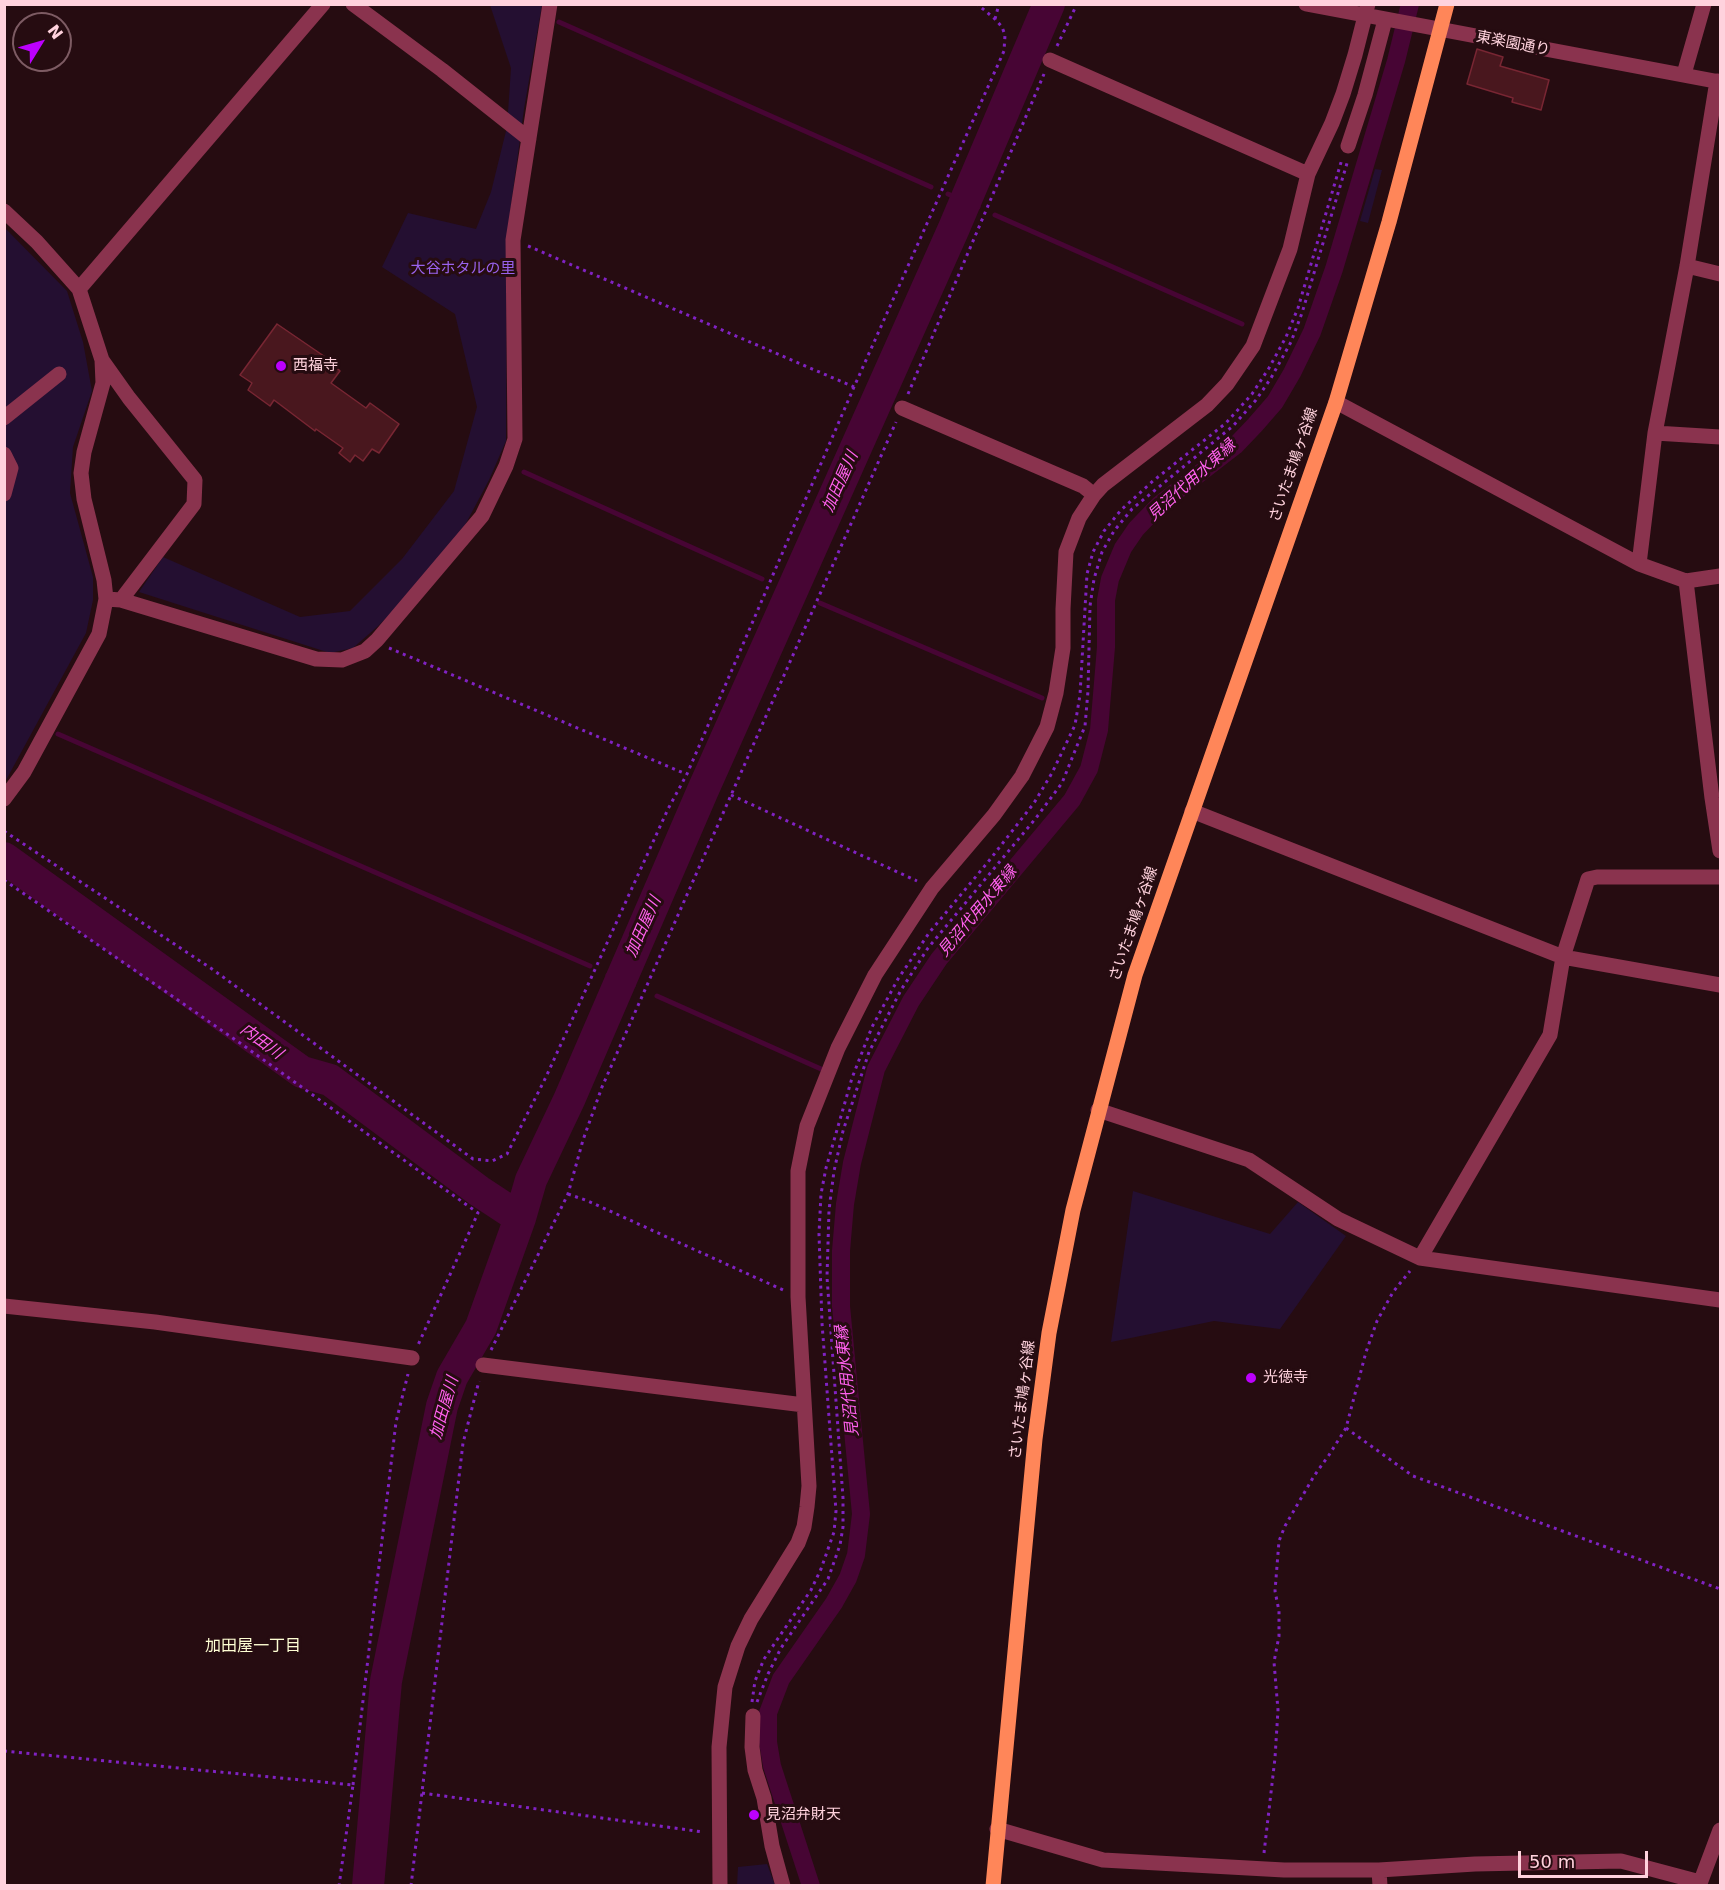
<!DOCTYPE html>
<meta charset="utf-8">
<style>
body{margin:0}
#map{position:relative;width:1725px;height:1890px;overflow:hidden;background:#260c11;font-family:"DejaVu Sans",sans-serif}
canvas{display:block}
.frame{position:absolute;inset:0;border:6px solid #ffd2dd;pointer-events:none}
.north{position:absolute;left:12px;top:12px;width:60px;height:60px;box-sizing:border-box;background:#260c11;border:2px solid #7d5b63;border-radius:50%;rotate:53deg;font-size:16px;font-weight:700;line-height:24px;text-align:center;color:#ffd2dd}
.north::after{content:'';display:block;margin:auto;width:21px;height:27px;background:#bc00fd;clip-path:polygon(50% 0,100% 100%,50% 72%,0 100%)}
.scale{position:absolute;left:1518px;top:1851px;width:130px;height:27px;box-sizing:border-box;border:3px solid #ffd2dd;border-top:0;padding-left:8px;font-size:18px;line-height:21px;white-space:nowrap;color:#ffd2dd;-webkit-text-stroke:4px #260c11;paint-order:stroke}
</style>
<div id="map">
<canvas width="1725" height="1890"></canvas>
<div class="frame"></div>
<div class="north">N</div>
<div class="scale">50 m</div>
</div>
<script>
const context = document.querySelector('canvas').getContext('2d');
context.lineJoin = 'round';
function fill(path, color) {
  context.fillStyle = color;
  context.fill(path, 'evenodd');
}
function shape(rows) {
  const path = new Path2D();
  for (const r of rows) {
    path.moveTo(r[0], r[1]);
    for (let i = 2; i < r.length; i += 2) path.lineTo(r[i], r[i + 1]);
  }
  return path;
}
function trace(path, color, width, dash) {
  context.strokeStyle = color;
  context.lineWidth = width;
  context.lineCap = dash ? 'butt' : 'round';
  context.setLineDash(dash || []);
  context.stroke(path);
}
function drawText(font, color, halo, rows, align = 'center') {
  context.font = font + ' "DejaVu Sans","Noto Sans JP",sans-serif';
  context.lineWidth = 6;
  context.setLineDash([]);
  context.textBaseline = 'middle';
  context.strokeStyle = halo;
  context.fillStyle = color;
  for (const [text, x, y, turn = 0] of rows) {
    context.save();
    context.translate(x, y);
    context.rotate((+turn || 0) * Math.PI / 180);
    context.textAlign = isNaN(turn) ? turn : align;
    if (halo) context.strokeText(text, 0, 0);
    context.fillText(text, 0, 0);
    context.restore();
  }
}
const green = shape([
 [490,5,542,5,524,109,507,236,506,441,489,480,464,527,411,594,377,627,353,648,330,653,139,592,163,557,300,617,350,611,402,559,454,491,477,407,455,314,382,267,408,213,476,229,491,192,507,127,511,68],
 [1375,169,1382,170,1368,223,1360,221],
 [5,228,67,291,83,342,92,391,73,447,70,493,93,577,93,600,86,633,5,782],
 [1133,1191,1270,1234,1298,1202,1346,1236,1280,1329,1214,1321,1111,1342],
 [767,1864,775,1885,737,1886,738,1867]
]);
const stream = shape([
 [559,22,931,187],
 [948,194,978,207],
 [995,215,1242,324],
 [524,472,762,579],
 [780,586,804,596],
 [820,603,1042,698],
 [58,734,590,966],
 [608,975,633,986],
 [657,996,821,1069]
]);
const canal = shape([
 [811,1886,772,1766,768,1742,768,1713,781,1679,834,1603,848,1578,856,1555,861,1514,841,1306,841,1251,845,1204,852,1163,876,1069,911,1001,939,959,1072,800,1089,769,1099,730,1106,647,1106,600,1110,579,1123,548,1136,529,1160,504,1235,446,1255,425,1275,402,1292,373,1312,332,1334,269,1396,61,1410,4]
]);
const river = shape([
 [4,858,302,1072,330,1080,479,1191,520,1218],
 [368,1886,386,1681,442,1406,452,1377,481,1327,520,1218,531,1180,569,1100,703,790,954,228,1049,4]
]);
const building = shape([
 [1477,49,1503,57,1500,66,1549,80,1541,110,1512,102,1513,98,1467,84,1477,49],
 [277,324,337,365,336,367,340,371,331,383,366,408,370,403,399,424,379,453,372,449,363,461,355,455,350,462,339,453,343,448,316,429,315,431,274,400,270,406,248,390,252,383,240,375,277,324]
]);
const path = shape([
 [995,19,999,4],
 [1057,46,1077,4],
 [528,246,854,387],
 [908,394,1044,74],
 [389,648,686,774],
 [731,795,917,881],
 [4,831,212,969,473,1159,492,1161,507,1154,546,1077,668,809,687,774,854,387,1004,51,1005,35,1002,27,995,19,977,4],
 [4,880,240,1043,478,1213,418,1345],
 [568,1194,588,1201,783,1290],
 [491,1350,568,1194,583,1140,602,1087,896,422],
 [1346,1428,1413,1476,1720,1589],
 [752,1702,755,1681,764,1659,811,1590,821,1569,834,1532,836,1511,822,1323,819,1234,821,1194,826,1168,852,1078,872,1027,898,979,929,933,988,862,1034,803,1052,773,1075,725,1080,695,1087,574,1093,552,1104,531,1121,510,1153,481,1226,423,1252,394,1269,368,1286,337,1298,308,1342,159],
 [757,1702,768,1674,781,1648,828,1579,840,1545,843,1527,843,1498,827,1277,829,1210,834,1171,843,1131,869,1052,901,990,928,948,1036,818,1062,783,1085,726,1088,691,1090,606,1094,579,1102,552,1114,531,1132,509,1233,426,1256,400,1271,378,1291,342,1302,313,1348,160],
 [4,1751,353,1785,339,1886],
 [353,1785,396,1422,408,1374],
 [422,1793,703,1832],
 [1264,1853,1275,1758,1278,1710,1274,1662,1279,1636,1279,1611,1275,1591,1279,1541,1285,1526,1314,1476,1329,1455,1346,1428,1366,1352,1377,1321,1393,1292,1410,1271],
 [411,1886,463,1443,479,1381]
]);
const minor = shape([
 [353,4,442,70,529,139],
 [1306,4,1720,82],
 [1050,60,1308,174],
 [1684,74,1704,4],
 [1348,146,1365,95,1385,20],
 [4,211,37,242,79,289,102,360,103,383,84,452,81,473,84,499,104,580,106,599,99,634,24,772,4,799],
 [1687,266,1720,274],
 [79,289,323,4],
 [102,360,129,398,195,480,194,504,121,600],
 [1336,402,1639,564,1686,581,1720,576],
 [902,408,1083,486,1094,495],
 [4,418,59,374],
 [1655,433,1720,437],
 [4,454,11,468,4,494],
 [1639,564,1655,433,1687,266,1717,81],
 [1686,581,1712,798,1720,851],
 [106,599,121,600,316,659,342,660,365,651,377,640,482,516,506,466,515,439,513,240,550,4],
 [1192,811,1563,957,1720,985],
 [1098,1110,1249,1160,1338,1219,1420,1258,1720,1300],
 [1420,1258,1550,1035,1563,957,1588,879,1597,877,1720,877],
 [4,1306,155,1322,412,1358],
 [483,1365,804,1405],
 [753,1716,752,1747,755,1770,764,1798,772,1846,783,1886],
 [997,1829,1103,1860,1284,1870,1379,1870,1475,1864,1621,1861,1700,1882],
 [1379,1870,1380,1886],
 [720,1886,719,1747,725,1687,738,1646,751,1619,798,1543,804,1527,807,1507,809,1486,798,1297,798,1171,807,1126,838,1048,875,975,932,888,994,815,1022,776,1047,727,1056,693,1063,648,1063,609,1066,552,1079,518,1094,495,1103,485,1207,405,1227,384,1253,346,1290,249,1308,174,1332,123,1343,94,1355,55,1368,4],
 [1699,1886,1720,1830]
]);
const major = shape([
 [993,1886,1035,1439,1049,1333,1073,1210,1135,975,1336,402,1389,222,1447,4]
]);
const markers = [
 [281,366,6,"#bc00fd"],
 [1251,1378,6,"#bc00fd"],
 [754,1815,6,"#bc00fd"]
];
const streetNames = [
 ["東楽園通り",1513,44,11],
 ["さいたま鳩ヶ谷線",1294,465,-71],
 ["さいたま鳩ヶ谷線",1134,924,-71],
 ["さいたま鳩ヶ谷線",1023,1400,-83]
];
const parkNames = [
 ["大谷ホタルの里",463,269]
];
const poiNames = [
 ["西福寺",293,366],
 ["光徳寺",1263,1378],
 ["見沼弁財天",766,1815]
];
const waterNames = [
 ["見沼代用水東縁",1192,481,-42],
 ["加田屋川",841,482,-66],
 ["見沼代用水東縁",978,912,-50],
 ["加田屋川",644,927,-66],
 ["内田川",261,1042,36],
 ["見沼代用水東縁",848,1381,-96],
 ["加田屋川",445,1408,-74]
];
const neighbourhoodNames = [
 ["加田屋一丁目",253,1647]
];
fill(green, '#240f31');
trace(stream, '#470534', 5);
trace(canal, '#470534', 18);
trace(river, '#470534', 32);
fill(building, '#49171e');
trace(building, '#782633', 1.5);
trace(path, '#8022c2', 3, [3, 4.5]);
trace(minor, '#8a334e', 15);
trace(major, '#ff8659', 15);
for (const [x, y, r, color] of markers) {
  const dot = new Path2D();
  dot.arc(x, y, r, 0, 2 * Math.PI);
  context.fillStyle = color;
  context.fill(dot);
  trace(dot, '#260c11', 2);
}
drawText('15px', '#ffd2dd', '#260c11', streetNames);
drawText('15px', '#9962ed', '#260c11', parkNames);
drawText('15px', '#ffd2dd', '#260c11', poiNames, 'left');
drawText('italic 16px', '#ff60ee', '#260c11', waterNames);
drawText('16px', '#ffffd4', '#260c11', neighbourhoodNames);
</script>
